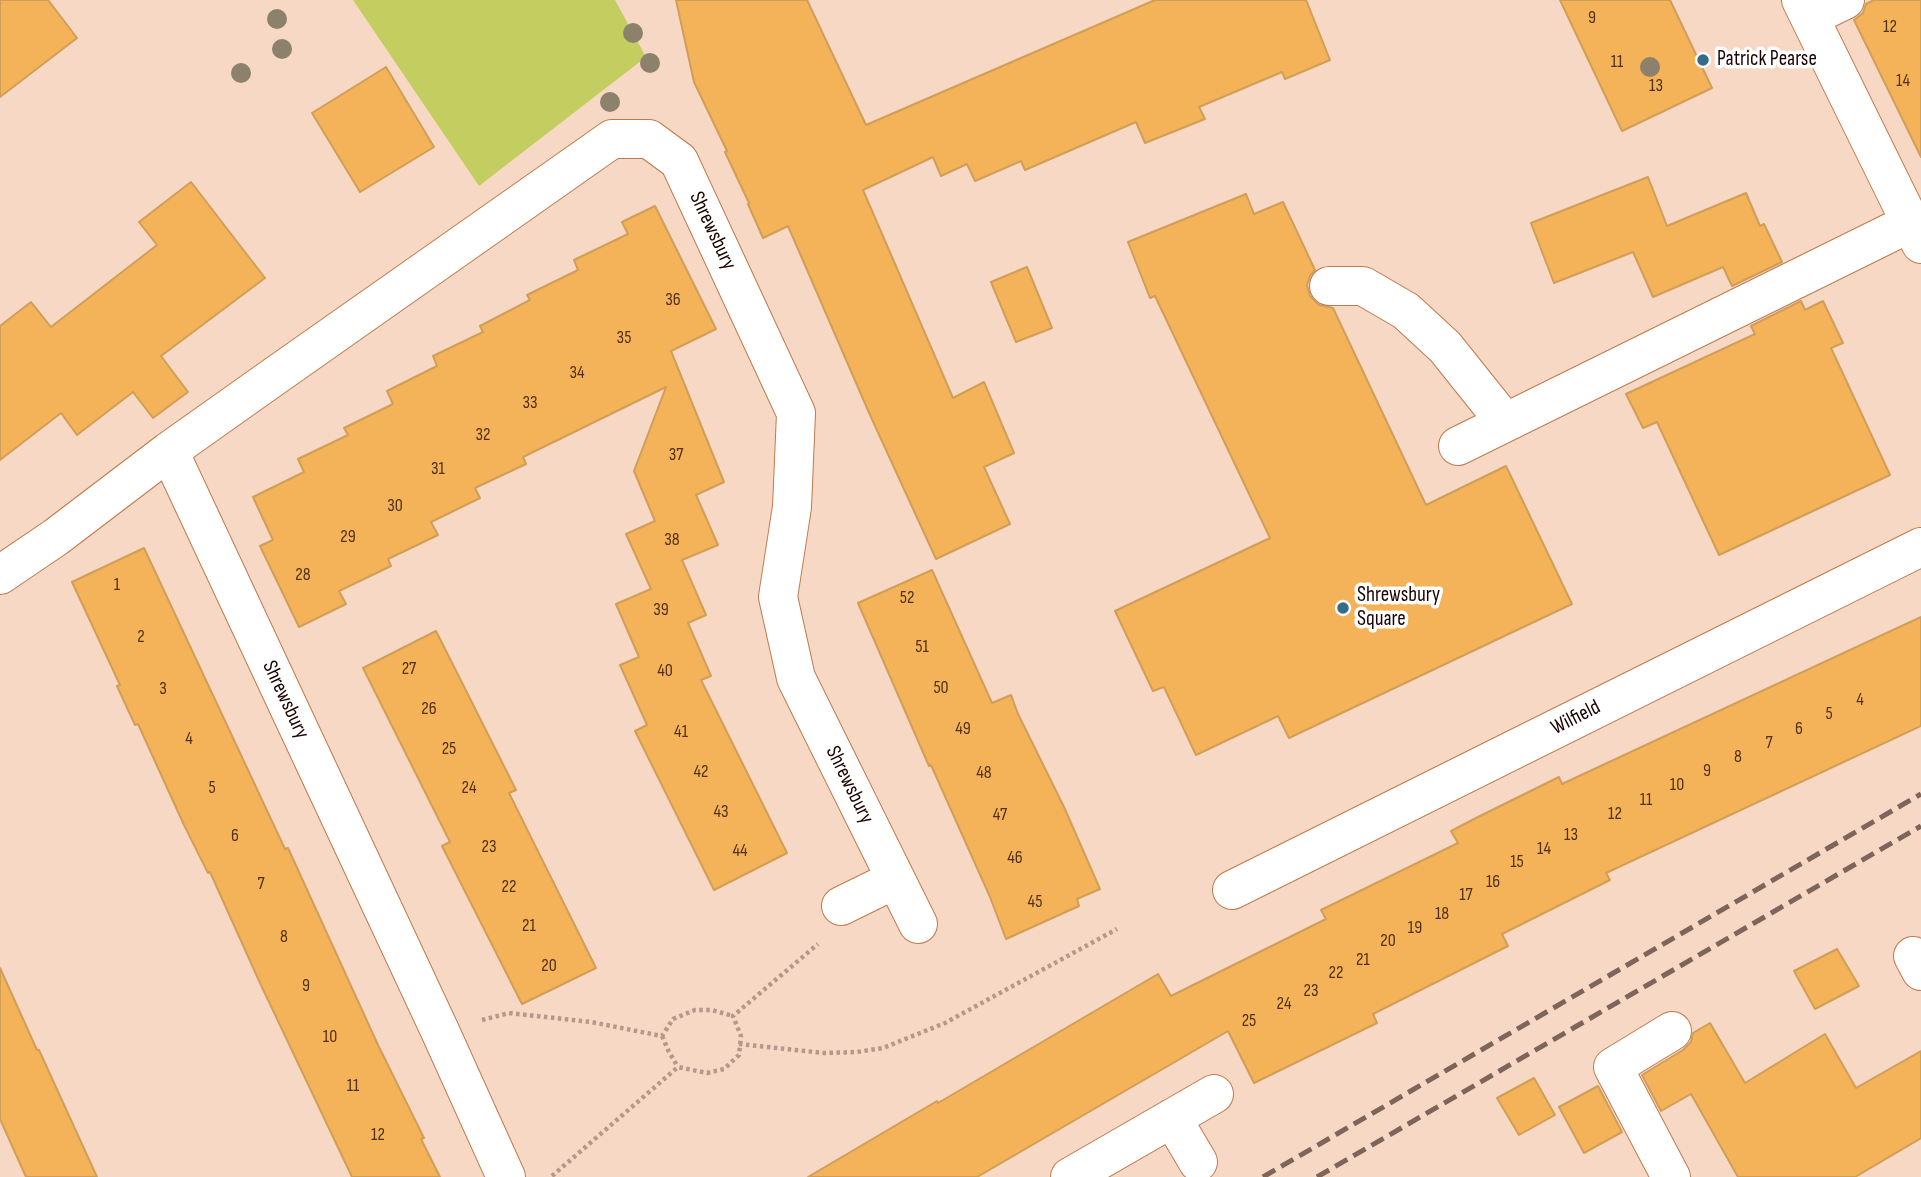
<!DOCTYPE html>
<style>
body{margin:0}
canvas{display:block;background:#f6d8c5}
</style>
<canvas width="1921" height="1177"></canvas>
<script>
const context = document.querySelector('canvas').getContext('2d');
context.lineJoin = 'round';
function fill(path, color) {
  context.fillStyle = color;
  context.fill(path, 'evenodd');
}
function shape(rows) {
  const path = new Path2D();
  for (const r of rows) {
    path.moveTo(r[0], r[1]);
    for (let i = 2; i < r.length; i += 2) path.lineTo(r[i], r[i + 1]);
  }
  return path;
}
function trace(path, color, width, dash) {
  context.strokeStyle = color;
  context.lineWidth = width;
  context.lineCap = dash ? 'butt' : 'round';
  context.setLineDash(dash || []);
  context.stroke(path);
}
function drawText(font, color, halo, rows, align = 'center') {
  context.font = font + ' "Sofia Sans Condensed",sans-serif';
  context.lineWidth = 7;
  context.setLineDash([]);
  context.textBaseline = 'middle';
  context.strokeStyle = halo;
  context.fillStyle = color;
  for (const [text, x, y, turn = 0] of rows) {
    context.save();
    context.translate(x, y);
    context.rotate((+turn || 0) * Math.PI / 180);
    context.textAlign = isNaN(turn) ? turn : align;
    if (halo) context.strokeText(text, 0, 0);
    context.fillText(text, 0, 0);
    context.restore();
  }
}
const green = shape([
 [353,0,615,0,646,57,479,186]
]);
const building = shape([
 [0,0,48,0,77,38,0,97,0,0],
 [676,0,807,0,866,125,1155,0,1306,0,1330,60,1285,79,1282,72,1199,107,1205,119,1145,143,1136,122,1025,170,1021,161,975,181,967,164,941,176,933,157,863,190,953,398,984,382,1014,453,984,467,1010,524,936,559,870,415,788,226,763,238,748,204,749,203,725,152,727,151,694,82,676,0],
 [1560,0,1670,0,1712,88,1622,131,1560,0],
 [1874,0,1921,0,1921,157,1854,20,1863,13,1866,4,1874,0],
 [386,67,434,147,360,192,312,113,386,67],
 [1648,177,1667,226,1746,193,1760,226,1764,224,1782,262,1732,286,1723,267,1653,297,1633,252,1554,283,1531,223,1648,177],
 [191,182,265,278,161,356,188,392,153,418,133,392,77,435,61,413,0,460,0,326,31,302,51,327,157,245,139,222,191,182],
 [1246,194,1254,214,1283,202,1315,270,1310,276,1307,285,1310,296,1319,305,1333,308,1426,505,1506,466,1572,604,1289,738,1278,716,1196,755,1164,687,1153,691,1115,611,1270,538,1155,296,1150,298,1128,242,1246,194],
 [655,206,716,329,671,351,724,482,696,495,718,545,682,560,706,615,688,623,711,676,701,680,787,853,714,890,635,731,647,725,620,665,639,657,616,604,651,589,626,534,655,521,634,471,666,387,523,457,526,464,475,488,480,498,431,522,438,535,388,559,391,566,339,591,346,604,299,627,260,546,273,540,253,497,304,472,298,459,348,435,344,428,393,404,387,391,437,366,433,356,483,332,480,326,530,300,527,295,578,270,574,260,628,234,622,222,655,206],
 [1027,267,1052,328,1016,342,991,282,1027,267],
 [1801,301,1805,310,1823,301,1843,343,1831,348,1890,475,1719,555,1657,422,1643,428,1626,394,1755,334,1751,326,1801,301],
 [144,548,285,849,288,848,378,1045,424,1138,421,1139,440,1177,352,1177,260,983,210,872,208,873,184,825,138,724,135,725,117,686,120,685,72,582,144,548],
 [932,570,992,703,1011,695,1018,714,1064,807,1100,889,1077,899,1079,906,1006,939,990,897,931,765,929,766,858,603,932,570],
 [1921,617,1921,726,1606,873,1610,880,1502,934,1508,946,1373,1014,1377,1023,1254,1083,1228,1031,977,1177,808,1177,937,1101,938,1103,1158,974,1171,996,1326,919,1321,910,1458,843,1451,831,1478,817,1559,777,1562,784,1921,617],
 [436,631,516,790,509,793,596,968,522,1004,442,846,450,842,363,668,436,631],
 [1837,949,1859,986,1815,1009,1794,971,1837,949],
 [0,968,37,1050,39,1050,97,1177,26,1177,0,1119,0,968],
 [1710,1023,1745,1083,1825,1034,1856,1088,1921,1051,1921,1138,1855,1177,1738,1177,1691,1094,1661,1111,1642,1075,1683,1050,1691,1042,1693,1033,1710,1023],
 [1534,1078,1555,1115,1519,1135,1497,1098,1534,1078],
 [1598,1086,1622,1132,1584,1153,1559,1107,1598,1086]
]);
const path = shape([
 [482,1020,509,1013,591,1022,662,1036,673,1019,695,1010,712,1010,733,1016],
 [662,1036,669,1052,678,1067],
 [739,1044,824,1053,857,1052,883,1048,945,1023,1117,929],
 [552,1176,678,1067,707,1073,724,1069,739,1055,741,1036,733,1016,818,944]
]);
const minor = shape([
 [1801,0,1921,244],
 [1810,17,1845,0],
 [1329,286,1363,286,1406,311,1445,347,1505,422],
 [1458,446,1910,223],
 [169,451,440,1031,506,1177],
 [0,575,56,537,169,451,272,378,612,139,649,139,679,161,796,413,792,507,778,597,796,678,918,924],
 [1232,890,1921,547],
 [841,906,896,879],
 [1913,956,1921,971],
 [1172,1118,1198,1162],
 [1070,1177,1214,1094],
 [1671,1177,1613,1067,1672,1031]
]);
const rail = shape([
 [1263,1177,1921,794],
 [1317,1177,1921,826]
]);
const trees = [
 [277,19],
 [633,33],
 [282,49],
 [650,63],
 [1650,67],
 [241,73],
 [610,102]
];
const markers = [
 [1703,60,7,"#376c88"],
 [1343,608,7,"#376c88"]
];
const numberNames = [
 ["9",1592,18],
 ["12",1890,27],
 ["11",1617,62],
 ["14",1903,81],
 ["13",1656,86],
 ["36",673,300],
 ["35",624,338],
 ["34",577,373],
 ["33",530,403],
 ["32",483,435],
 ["37",676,455],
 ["31",438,469],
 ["30",395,506],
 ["29",348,537],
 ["38",672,540],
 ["28",303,575],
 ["1",117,585],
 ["52",907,598],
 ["39",661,610],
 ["2",141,637],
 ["51",922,647],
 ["27",409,669],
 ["40",665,671],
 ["50",941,688],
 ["3",163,689],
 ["4",1860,700],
 ["26",429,709],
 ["5",1829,714],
 ["49",963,729],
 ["6",1799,729],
 ["41",681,732],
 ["4",189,739],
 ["7",1769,743],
 ["25",449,749],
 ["8",1738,757],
 ["9",1707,771],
 ["42",701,772],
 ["48",984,773],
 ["10",1677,785],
 ["5",212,788],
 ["24",469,788],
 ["11",1646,800],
 ["43",721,812],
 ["12",1615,814],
 ["47",1000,815],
 ["13",1571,835],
 ["6",235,836],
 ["23",489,847],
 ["14",1544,849],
 ["44",740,851],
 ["46",1015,858],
 ["15",1517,862],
 ["16",1493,882],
 ["7",261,884],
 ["22",509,887],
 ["17",1466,895],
 ["45",1035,902],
 ["18",1442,914],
 ["21",529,926],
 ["19",1415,928],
 ["8",284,937],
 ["20",1388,941],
 ["21",1363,960],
 ["20",549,966],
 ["22",1336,973],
 ["9",306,986],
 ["23",1311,991],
 ["24",1284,1004],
 ["25",1249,1021],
 ["10",330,1037],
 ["11",353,1086],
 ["12",378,1135]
];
const poiNames = [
 ["Patrick Pearse",1717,60],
 ["Shrewsbury",1357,596],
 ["Square",1357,620]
];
const streetNames = [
 ["Shrewsbury",712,231,65],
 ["Shrewsbury",285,700,65],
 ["Wilfield",1576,718,-27],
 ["Shrewsbury",849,785,64]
];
fill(green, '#c3cd60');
fill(building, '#f4b358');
trace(building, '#d19e58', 2);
trace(minor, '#c07a4c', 40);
trace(path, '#b4988a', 4.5, [3.5, 3.5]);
trace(minor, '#fff', 38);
trace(rail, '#7f645a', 5, [14, 7]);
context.fillStyle = '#8c816b';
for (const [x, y] of trees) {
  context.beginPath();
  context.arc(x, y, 10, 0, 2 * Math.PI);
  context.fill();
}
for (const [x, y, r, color] of markers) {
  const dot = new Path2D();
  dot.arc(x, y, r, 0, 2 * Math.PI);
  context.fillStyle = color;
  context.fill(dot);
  trace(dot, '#fff', 2.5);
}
drawText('18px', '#513016', null, numberNames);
drawText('21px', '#1b0400', '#fff', poiNames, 'left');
drawText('21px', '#1b0400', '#fff', streetNames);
</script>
